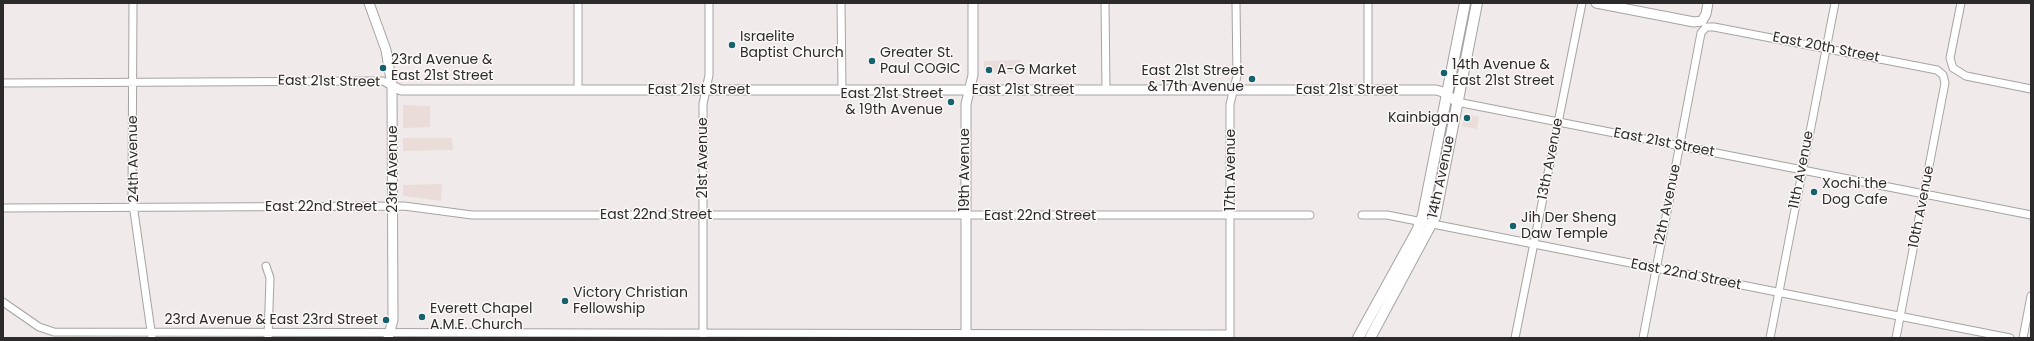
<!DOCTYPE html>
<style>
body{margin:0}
#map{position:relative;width:2034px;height:341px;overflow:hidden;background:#f0ebea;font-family:Poppins,sans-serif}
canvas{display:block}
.frame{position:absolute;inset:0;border:4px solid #2c2a2a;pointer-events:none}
</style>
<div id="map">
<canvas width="2034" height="341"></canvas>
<div class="frame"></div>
</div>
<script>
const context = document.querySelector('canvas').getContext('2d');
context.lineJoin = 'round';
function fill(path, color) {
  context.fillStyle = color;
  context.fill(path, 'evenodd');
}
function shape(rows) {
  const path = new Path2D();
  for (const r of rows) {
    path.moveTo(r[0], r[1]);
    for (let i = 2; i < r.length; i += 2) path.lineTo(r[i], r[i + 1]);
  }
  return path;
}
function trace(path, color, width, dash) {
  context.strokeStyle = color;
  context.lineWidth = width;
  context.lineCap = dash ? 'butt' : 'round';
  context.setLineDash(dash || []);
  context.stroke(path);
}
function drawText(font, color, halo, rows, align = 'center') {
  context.font = font + ' Poppins,sans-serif';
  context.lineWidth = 3;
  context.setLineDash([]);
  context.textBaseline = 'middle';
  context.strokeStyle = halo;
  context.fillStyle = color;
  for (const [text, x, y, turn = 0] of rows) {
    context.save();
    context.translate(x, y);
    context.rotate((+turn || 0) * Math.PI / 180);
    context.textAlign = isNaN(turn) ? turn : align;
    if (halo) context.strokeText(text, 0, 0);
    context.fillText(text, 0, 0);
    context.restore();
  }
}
const built = shape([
 [1021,60,1020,72,984,73,984,61],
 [403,105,430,106,430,127,403,128],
 [1465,114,1479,117,1477,129,1462,126],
 [403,138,452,138,453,150,403,151],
 [442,184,441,201,403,196,403,185]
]);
const minor = shape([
 [133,3,132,197,152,338],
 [578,3,578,90],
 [841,3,842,90],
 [1105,3,1106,90],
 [1368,3,1368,90],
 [1961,3,1950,58,1953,68,1966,76,2031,89],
 [3,83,383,81,392,86],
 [1457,102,2031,215],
 [3,208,404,206,472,215,1310,215],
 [1362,215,1387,215,2010,338],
 [266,266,270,278,268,337],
 [3,302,39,327,54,332,1230,334],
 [703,338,703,104,709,75,709,3],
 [1230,338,1230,104,1237,76,1236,3],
 [1515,338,1582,3],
 [1643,338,1701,33,1706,27,1714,27,1937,70,1943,75,1945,83,1896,338],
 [1770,338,1835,3],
 [2023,338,2031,296]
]);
const tertiary = shape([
 [369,3,386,50,392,86,393,320,388,338],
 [1596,3,1694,22,1702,21,1706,14,1708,3],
 [392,86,401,90,1436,90,1443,92,1457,102],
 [966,338,966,104,973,75,973,3]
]);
const secondary = shape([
 [1358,338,1417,231,1423,215,1465,3],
 [1370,338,1435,217,1477,3]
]);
const markers = [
 [732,45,4,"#17616f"],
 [872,61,4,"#17616f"],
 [383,68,4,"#17616f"],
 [989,70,4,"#17616f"],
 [1444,73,4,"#17616f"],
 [1252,79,4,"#17616f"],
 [951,102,4,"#17616f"],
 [1467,118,4,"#17616f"],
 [1814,192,4,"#17616f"],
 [1513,226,4,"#17616f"],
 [565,301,4,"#17616f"],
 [422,317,4,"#17616f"],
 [386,320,4,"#17616f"]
];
const poiNames = [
 ["Israelite",740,37],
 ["Baptist Church",740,53],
 ["Greater St.",880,53],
 ["Paul COGIC",880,69],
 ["23rd Avenue &",391,60],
 ["East 21st Street",391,76],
 ["14th Avenue &",1452,65],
 ["East 21st Street",1452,81],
 ["A-G Market",997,70],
 ["East 21st Street",1244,71,"right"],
 ["& 17th Avenue",1244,87,"right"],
 ["East 21st Street",943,94,"right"],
 ["& 19th Avenue",943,110,"right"],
 ["Kainbigan",1459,118,"right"],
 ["Xochi the",1822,184],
 ["Dog Cafe",1822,200],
 ["Jih Der Sheng",1521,218],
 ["Daw Temple",1521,234],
 ["Victory Christian",573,293],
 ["Fellowship",573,309],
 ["Everett Chapel",430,309],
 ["A.M.E. Church",430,325],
 ["23rd Avenue & East 23rd Street",378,320,"right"]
];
const streetNames = [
 ["East 20th Street",1826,48,11],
 ["East 21st Street",329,82,1],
 ["East 21st Street",699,90],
 ["East 21st Street",1023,90],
 ["East 21st Street",1347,90],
 ["East 21st Street",1664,143,11],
 ["21st Avenue",703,158,-90],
 ["24th Avenue",134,159,-91],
 ["13th Avenue",1551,159,-79],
 ["23rd Avenue",393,169,-90],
 ["19th Avenue",965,170,-90],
 ["17th Avenue",1231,170,-90],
 ["11th Avenue",1802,170,-79],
 ["14th Avenue",1442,177,-78],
 ["12th Avenue",1668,205,-78],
 ["East 22nd Street",321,207],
 ["10th Avenue",1922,207,-79],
 ["East 22nd Street",656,215],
 ["East 22nd Street",1040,216],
 ["East 22nd Street",1686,275,11]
];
fill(built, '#e9dcd9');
trace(minor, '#a7a3a2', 9);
trace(tertiary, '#a7a3a2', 11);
trace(secondary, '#a7a3a2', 12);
trace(minor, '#fff', 7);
trace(tertiary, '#fff', 9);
trace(secondary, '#fff', 10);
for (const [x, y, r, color] of markers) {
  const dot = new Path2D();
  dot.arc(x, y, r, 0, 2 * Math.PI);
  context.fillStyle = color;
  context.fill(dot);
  trace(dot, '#fdf9f8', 1.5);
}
drawText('14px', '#2c2a2a', '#fdf9f8', poiNames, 'left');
drawText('14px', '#2c2a2a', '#fdf9f8', streetNames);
</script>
